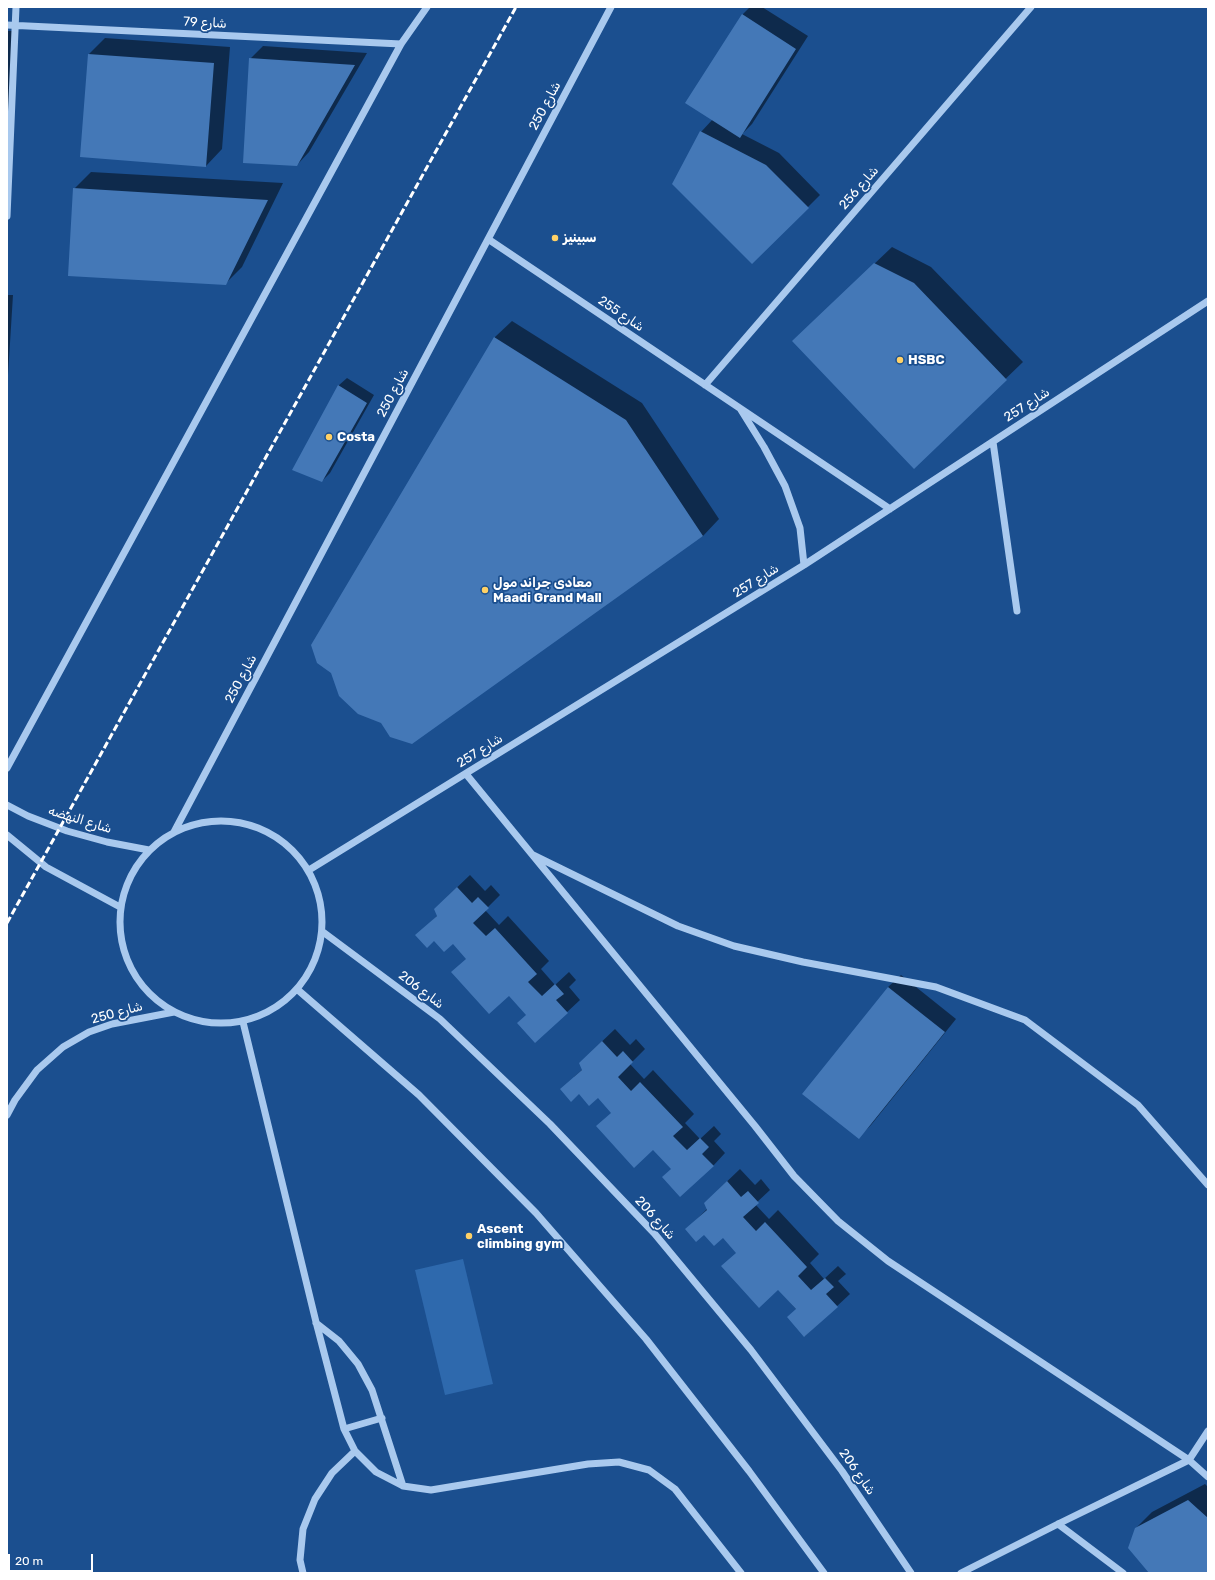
<!DOCTYPE html>
<meta charset="utf-8">
<style>
body{margin:0}
#map{position:relative;width:1215px;height:1580px;overflow:hidden;background:#1b4f8f;font-family:Rubik,sans-serif}
canvas{display:block}
.frame{position:absolute;inset:0;border:8px solid #fff;pointer-events:none}
.scale{position:absolute;left:8px;top:1554px;width:85px;height:18px;box-sizing:border-box;border:2px solid #fff;border-top:0;padding-left:5px;font-size:12px;line-height:14px;white-space:nowrap;color:#fff;-webkit-text-stroke:3px #1b4f8f;paint-order:stroke}
</style>
<div id="map">
<canvas width="1215" height="1580"></canvas>
<div class="frame"></div>
<div class="scale">20 m</div>
</div>
<script>
const context = document.querySelector('canvas').getContext('2d');
context.lineJoin = 'round';
function fill(path, color) {
  context.fillStyle = color;
  context.fill(path, 'evenodd');
}
function shape(rows) {
  const path = new Path2D();
  for (const r of rows) {
    if (r.length === 3) {
      path.moveTo(r[0] + r[2], r[1]);
      path.arc(r[0], r[1], r[2], 0, 2 * Math.PI);
      continue;
    }
    path.moveTo(r[0], r[1]);
    for (let i = 2; i < r.length; i += 2) path.lineTo(r[i], r[i + 1]);
  }
  return path;
}
function trace(path, color, width, dash) {
  context.strokeStyle = color;
  context.lineWidth = width;
  context.lineCap = dash ? 'butt' : 'round';
  context.setLineDash(dash || []);
  context.stroke(path);
}
function drawText(font, color, halo, rows, align = 'center') {
  context.font = font + ' Rubik,Vazirmatn,sans-serif';
  context.lineWidth = 3.5;
  context.setLineDash([]);
  context.textBaseline = 'middle';
  context.strokeStyle = halo;
  context.fillStyle = color;
  for (const [text, x, y, turn = 0] of rows) {
    context.save();
    context.translate(x, y);
    context.rotate((+turn || 0) * Math.PI / 180);
    context.textAlign = isNaN(turn) ? turn : align;
    if (halo) context.strokeText(text, 0, 0);
    context.fillText(text, 0, 0);
    context.restore();
  }
}
const green = shape([
 [463,1259,493,1384,445,1395,415,1270]
]);
const shadow = shape([
 [750,7,762,7,808,36,752,124,742,134,779,153,820,195,752,263,701,132,713,119,742,15],
 [7,31,16,31,7,147],
 [105,38,230,47,222,149,206,166,89,54],
 [263,46,367,53,309,152,297,165,250,59],
 [91,172,283,183,242,267,225,284,74,189],
 [892,247,931,267,1023,362,914,467,810,325],
 [7,295,13,295,7,391],
 [512,321,642,403,719,519,703,536,381,722,332,673,312,645,495,337],
 [347,378,374,395,330,473,322,481,338,386],
 [470,875,485,891,491,885,500,895,485,910,499,925,508,916,549,961,541,969,555,985,569,972,576,980,569,987,580,1000,535,1042,527,1015,509,995,467,959,453,943,417,935,438,915,448,896],
 [901,975,956,1019,871,1125,858,1138,888,987],
 [615,1029,630,1045,636,1039,645,1049,630,1064,644,1079,653,1070,694,1114,685,1123,700,1139,714,1126,721,1134,714,1141,725,1153,713,1166,653,1149,612,1112,598,1097,574,1077,583,1069,593,1050],
 [740,1169,755,1185,761,1179,770,1190,755,1204,769,1219,778,1210,819,1254,810,1263,824,1279,838,1266,846,1274,838,1281,850,1294,805,1336,796,1309,778,1289,737,1253,723,1237,687,1229,707,1209,718,1190],
 [1205,1484,1208,1487,1208,1573,1150,1573,1135,1529,1152,1512]
]);
const building = shape([
 [742,14,796,49,740,138,685,103],
 [88,54,214,63,206,167,80,157],
 [249,58,355,65,297,166,243,163],
 [700,131,766,165,809,208,752,264,672,184],
 [73,188,268,200,226,285,68,276],
 [874,263,914,283,1007,380,914,469,792,341],
 [494,337,626,420,703,536,412,744,390,737,381,723,358,714,339,696,331,673,317,663,311,645],
 [338,385,367,403,322,482,292,470],
 [457,887,472,903,478,897,489,908,473,923,486,936,495,928,537,974,528,982,542,996,555,984,564,994,556,1000,568,1013,535,1043,517,1023,526,1015,509,996,489,1014,451,972,466,959,453,944,444,952,434,941,427,948,415,935,437,916,434,909],
 [888,987,945,1032,859,1139,802,1094],
 [602,1041,617,1057,623,1051,633,1062,618,1077,631,1091,640,1082,683,1127,673,1136,687,1150,700,1138,709,1147,702,1154,714,1166,680,1197,662,1177,671,1169,653,1150,634,1168,596,1126,611,1113,598,1098,589,1106,579,1094,571,1102,560,1089,582,1070,579,1063],
 [727,1181,741,1197,748,1191,759,1203,743,1217,756,1231,765,1222,807,1267,798,1276,811,1290,825,1278,834,1287,826,1294,838,1307,804,1337,787,1317,796,1309,778,1290,759,1308,721,1266,736,1253,723,1238,714,1246,704,1235,696,1242,685,1229,707,1210,704,1203],
 [1188,1500,1208,1518,1208,1573,1149,1573,1128,1548,1135,1528]
]);
const minor = shape([
 [7,25,401,44],
 [7,216,16,7],
 [488,239,890,509],
 [705,385,1031,7],
 [741,410,764,447,785,486,800,528,804,565],
 [993,442,1017,611],
 [7,768,401,44,427,7],
 [466,774,755,1126,794,1176,838,1221,888,1261,1189,1460,1208,1477],
 [7,805,28,816,67,831,107,842,149,850],
 [221,922,101],
 [174,832,611,7],
 [7,835,46,867,120,907],
 [533,855,678,926,734,946,803,962,936,987,1025,1020,1138,1105,1208,1185],
 [309,870,804,565,1208,301],
 [323,932,440,1019,550,1124,654,1233,751,1350,842,1471,911,1573],
 [298,990,419,1095,536,1213,646,1339,749,1471,824,1573],
 [243,1022,316,1322,344,1429,355,1451,376,1472,403,1486,431,1490,588,1464,619,1462,649,1470,675,1489,741,1573],
 [7,1115,15,1100,37,1070,63,1047,89,1032,112,1024,174,1012],
 [316,1323,339,1341,358,1364,372,1390,403,1486],
 [344,1429,382,1418],
 [1058,1524,1123,1573],
 [303,1573,300,1560,303,1529,315,1499,332,1473,355,1451],
 [961,1573,1058,1524,1189,1460,1208,1431]
]);
const rail = shape([
 [7,923,516,7]
]);
const markers = [
 [555,238,4,"#ffd166"],
 [900,360,4,"#ffd166"],
 [329,437,4,"#ffd166"],
 [485,590,4,"#ffd166"],
 [469,1236,4,"#ffd166"]
];
const streetNames = [
 ["شارع 79",205,23,3],
 ["شارع 250",545,106,-62],
 ["شارع 256",859,188,-49],
 ["شارع 255",621,314,34],
 ["شارع 250",393,393,-62],
 ["شارع 257",1027,405,-33],
 ["شارع 257",756,581,-32],
 ["شارع 250",241,679,-62],
 ["شارع 257",480,751,-32],
 ["شارع النهضه",80,820,17],
 ["شارع 206",421,990,37],
 ["شارع 250",117,1013,-15],
 ["شارع 206",655,1218,48],
 ["شارع 206",857,1472,55]
];
const poiNames = [
 ["سبينيز",563,238],
 ["HSBC",908,360],
 ["Costa",337,437],
 ["معادى جراند مول",493,583],
 ["Maadi Grand Mall",493,598],
 ["Ascent",477,1229],
 ["climbing gym",477,1244]
];
fill(green, '#2e69ad');
fill(shadow, '#0007');
fill(building, '#4478b7');
trace(minor, '#a9c9ee', 7);
trace(rail, '#fff', 3, [7, 3]);
for (const [x, y, r, color] of markers) {
  const dot = new Path2D();
  dot.arc(x, y, r, 0, 2 * Math.PI);
  context.fillStyle = color;
  context.fill(dot);
  trace(dot, '#1b4f8f', 1.5);
}
drawText('13px', '#fff', '#1b4f8f', streetNames);
drawText('bold 13px', '#fff', '#1b4f8f', poiNames, 'left');
</script>
